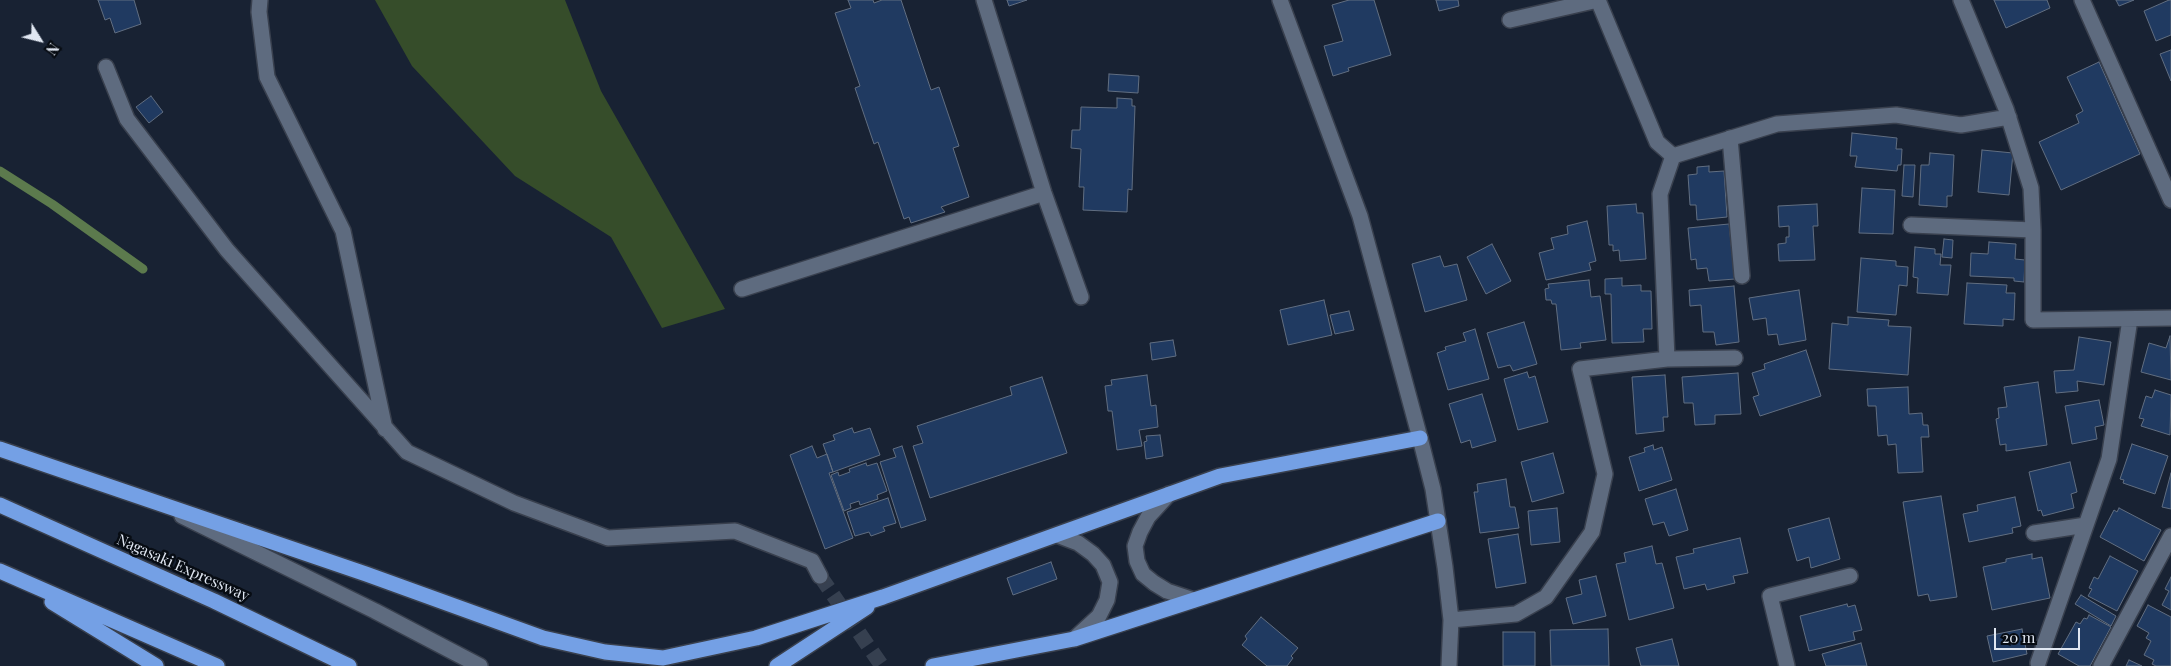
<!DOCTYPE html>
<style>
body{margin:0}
#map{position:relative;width:2171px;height:666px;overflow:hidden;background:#182233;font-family:"Playfair Display",serif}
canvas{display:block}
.north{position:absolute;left:15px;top:15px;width:50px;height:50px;-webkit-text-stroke:4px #070c13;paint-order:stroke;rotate:126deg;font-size:14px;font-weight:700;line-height:20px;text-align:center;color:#e0e7f2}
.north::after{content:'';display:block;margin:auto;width:18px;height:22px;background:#e0e7f2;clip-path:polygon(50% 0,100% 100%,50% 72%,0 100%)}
.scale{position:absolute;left:1994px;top:628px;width:86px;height:22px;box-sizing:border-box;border:2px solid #e0e7f2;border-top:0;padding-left:6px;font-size:15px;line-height:18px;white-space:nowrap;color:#e0e7f2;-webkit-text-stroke:4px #070c13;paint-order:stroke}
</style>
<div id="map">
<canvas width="2171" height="666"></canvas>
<div class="north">N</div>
<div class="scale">20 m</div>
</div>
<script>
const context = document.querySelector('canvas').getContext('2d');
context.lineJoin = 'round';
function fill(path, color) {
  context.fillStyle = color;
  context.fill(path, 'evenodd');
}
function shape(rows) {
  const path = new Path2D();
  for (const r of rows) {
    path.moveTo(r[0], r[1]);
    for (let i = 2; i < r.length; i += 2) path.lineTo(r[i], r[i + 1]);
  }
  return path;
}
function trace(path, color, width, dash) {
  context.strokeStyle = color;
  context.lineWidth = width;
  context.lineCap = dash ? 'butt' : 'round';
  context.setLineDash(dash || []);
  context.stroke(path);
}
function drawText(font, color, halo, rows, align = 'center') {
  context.font = font + ' "Playfair Display",serif';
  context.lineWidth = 5;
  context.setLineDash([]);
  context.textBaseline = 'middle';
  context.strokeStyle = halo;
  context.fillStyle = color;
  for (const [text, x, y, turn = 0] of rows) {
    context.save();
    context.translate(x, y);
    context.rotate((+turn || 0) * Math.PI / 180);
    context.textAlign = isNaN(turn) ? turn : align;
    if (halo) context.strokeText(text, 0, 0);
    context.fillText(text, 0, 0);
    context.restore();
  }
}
const green = shape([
 [375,0,565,0,601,91,725,309,662,328,611,237,515,176,412,66]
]);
const stream = shape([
 [0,171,52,204,143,269]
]);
const building = shape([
 [98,0,134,0,141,24,115,33,110,18,105,20,98,0],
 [848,0,873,0,874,3,882,0,901,0,931,90,939,87,959,146,953,148,969,197,941,207,945,212,911,223,909,217,904,219,878,142,874,144,855,88,860,86,835,13,851,8,848,0],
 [1007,0,1027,0,1009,6,1007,0],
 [1349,0,1374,0,1391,55,1348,68,1349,71,1333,76,1324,46,1343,41,1332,5,1349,0],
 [1436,0,1458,0,1459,6,1439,11,1436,0],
 [1994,0,2047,0,2050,8,2006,28,1994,0],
 [2116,0,2134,0,2119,6,2116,0],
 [2169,0,2171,0,2171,35,2156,41,2144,11,2169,0],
 [2171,50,2171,81,2160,54,2171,50],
 [2099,62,2140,154,2061,190,2039,142,2079,123,2076,115,2083,111,2067,77,2099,62],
 [1109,74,1139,76,1138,93,1108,91,1109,74],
 [151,96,163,112,149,123,136,107,151,96],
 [1117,98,1132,99,1132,106,1135,106,1132,190,1128,189,1127,212,1083,210,1084,187,1079,187,1081,149,1071,148,1072,130,1080,130,1081,107,1117,108,1117,98],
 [1852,133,1897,138,1896,149,1902,149,1901,165,1898,165,1897,171,1855,167,1857,156,1850,156,1852,133],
 [1982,150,2013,153,2009,195,1978,192,1982,150],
 [1930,153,1954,155,1952,196,1947,196,1947,207,1919,205,1921,165,1929,165,1930,153],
 [1904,165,1915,165,1913,197,1902,196,1904,165],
 [1709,166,1709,172,1724,171,1727,217,1697,220,1696,205,1690,205,1688,175,1697,174,1697,167,1709,166],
 [1862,188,1895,190,1893,234,1859,233,1862,188],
 [1636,204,1637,213,1643,213,1646,259,1620,261,1619,250,1613,251,1613,245,1609,245,1607,206,1636,204],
 [1817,204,1818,226,1813,226,1815,260,1779,261,1778,244,1786,243,1786,237,1789,237,1789,226,1779,227,1778,206,1817,204],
 [1587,221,1596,261,1589,263,1591,270,1546,280,1539,253,1554,249,1551,238,1568,234,1567,226,1587,221],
 [1729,224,1735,279,1709,281,1707,268,1697,269,1696,259,1691,260,1688,228,1729,224],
 [1944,239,1953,240,1952,258,1942,257,1944,239],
 [1989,242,2016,244,2015,259,2025,260,2024,282,2014,281,2014,278,1970,276,1971,253,1988,254,1989,242],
 [1492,244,1511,281,1486,294,1467,257,1492,244],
 [1915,247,1935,249,1935,254,1941,254,1940,265,1951,265,1948,295,1917,293,1918,278,1913,277,1915,247],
 [1440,256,1444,267,1457,264,1467,300,1425,312,1412,264,1440,256],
 [1861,258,1896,261,1896,266,1908,267,1907,286,1899,285,1896,315,1857,312,1861,258],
 [1622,278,1622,286,1641,285,1641,291,1651,291,1652,329,1643,329,1644,342,1612,343,1611,294,1605,294,1605,279,1622,278],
 [1589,280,1591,297,1600,296,1606,340,1580,343,1581,348,1561,350,1556,304,1552,304,1551,300,1546,300,1545,289,1549,288,1548,284,1589,280],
 [1967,283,2007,285,2006,293,2015,293,2014,320,2003,319,2003,326,1964,324,1967,283],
 [1734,286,1739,342,1716,345,1714,332,1703,332,1701,305,1690,306,1689,290,1734,286],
 [1799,290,1806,340,1779,345,1777,334,1768,335,1766,318,1753,320,1749,298,1799,290],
 [1324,300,1332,335,1288,345,1280,310,1324,300],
 [1349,311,1354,330,1335,334,1330,315,1349,311],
 [1848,317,1889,320,1888,326,1911,327,1908,375,1829,369,1832,323,1848,325,1848,317],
 [1524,322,1537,364,1513,371,1510,365,1498,368,1487,333,1524,322],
 [1475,329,1489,379,1448,390,1437,353,1446,350,1445,347,1466,341,1463,333,1475,329],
 [2170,336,2171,380,2141,372,2149,343,2166,348,2170,336],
 [2079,337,2111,342,2104,385,2077,381,2078,391,2056,393,2054,371,2074,370,2079,337],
 [1173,340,1176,356,1152,360,1150,343,1173,340],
 [1806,350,1821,396,1760,416,1753,397,1759,395,1752,373,1765,369,1764,364,1806,350],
 [1527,372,1529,378,1535,376,1548,422,1518,430,1504,379,1527,372],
 [1738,373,1741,414,1715,415,1715,424,1695,425,1693,403,1684,403,1682,377,1738,373],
 [1147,375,1151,406,1156,405,1158,427,1139,430,1142,446,1117,450,1112,411,1108,411,1105,386,1112,385,1111,380,1147,375],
 [1665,375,1668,417,1663,417,1664,431,1636,434,1632,377,1665,375],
 [1042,377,1067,453,930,498,913,446,923,443,917,426,1012,395,1010,387,1042,377],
 [2038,382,2047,445,2006,451,2006,444,2000,445,1996,419,1999,418,1998,408,2007,407,2004,387,2038,382],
 [1908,387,1909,414,1922,413,1923,425,1928,425,1929,437,1921,437,1923,472,1898,473,1896,444,1888,445,1887,435,1878,436,1876,406,1868,406,1867,389,1908,387],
 [2155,390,2171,395,2170,435,2141,426,2144,419,2139,418,2146,396,2152,398,2155,390],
 [1482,394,1496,441,1472,448,1470,440,1461,443,1449,404,1482,394],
 [2099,400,2104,425,2095,427,2097,439,2072,444,2065,406,2099,400],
 [852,428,854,433,870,428,880,455,833,472,823,444,835,440,833,435,852,428],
 [1160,435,1163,456,1146,459,1144,442,1147,441,1146,436,1160,435],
 [2132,444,2168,456,2155,494,2123,483,2124,480,2120,479,2132,444],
 [1653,445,1654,450,1662,447,1672,480,1639,491,1629,457,1645,452,1644,448,1653,445],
 [812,446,817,458,827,454,833,472,829,473,853,538,825,549,790,455,812,446],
 [902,446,926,520,901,528,880,462,896,457,893,449,902,446],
 [1553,453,1564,493,1532,502,1521,462,1553,453],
 [2070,462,2077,492,2071,494,2074,508,2043,516,2041,510,2038,511,2029,472,2070,462],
 [866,463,867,466,877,463,887,491,877,495,878,499,860,505,859,501,850,504,851,508,844,511,831,475,838,472,839,476,850,472,849,469,866,463],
 [2171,473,2171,509,2162,507,2171,473],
 [1506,479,1510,507,1515,507,1519,528,1480,533,1474,492,1478,492,1477,484,1506,479],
 [1676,489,1688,530,1669,536,1664,522,1653,525,1645,499,1676,489],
 [1941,496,1957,597,1930,601,1928,594,1918,596,1903,502,1941,496],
 [2015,497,2021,526,2012,528,2013,533,1969,542,1963,514,1978,511,1977,505,2015,497],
 [888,498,896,523,883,527,885,531,871,536,869,532,855,536,847,512,888,498],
 [1557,508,1560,542,1531,545,1528,511,1557,508],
 [2119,508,2161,530,2144,561,2100,537,2114,510,2117,512,2119,508],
 [1829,518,1840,559,1811,568,1809,557,1797,561,1788,529,1829,518],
 [1518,534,1526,583,1496,588,1488,539,1518,534],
 [1740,538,1748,573,1733,576,1735,583,1707,590,1705,584,1684,589,1676,557,1694,553,1693,549,1740,538],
 [1652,546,1656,564,1662,563,1674,608,1629,620,1616,564,1626,562,1624,553,1652,546],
 [2032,554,2032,559,2042,557,2050,598,1992,610,1983,567,2006,562,2006,559,2032,554],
 [2110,556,2138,571,2117,611,2088,596,2092,589,2089,588,2094,577,2098,579,2110,556],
 [1051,562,1057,579,1013,595,1007,578,1051,562],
 [1596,576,1606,616,1573,624,1566,598,1582,594,1579,580,1596,576],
 [2171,577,2171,610,2162,605,2169,591,2165,589,2171,577],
 [2081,595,2116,616,2111,626,2075,604,2081,595],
 [1847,604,1848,607,1855,605,1862,630,1853,632,1855,640,1809,651,1800,616,1847,604],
 [2148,605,2171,617,2171,666,2156,666,2152,664,2154,660,2144,655,2151,641,2146,638,2149,633,2137,626,2148,605],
 [2089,615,2111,627,2090,666,2079,666,2058,654,2076,622,2080,624,2084,618,2087,619,2089,615],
 [1261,617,1298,648,1291,656,1293,658,1287,666,1267,666,1242,645,1247,639,1245,636,1261,617],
 [1608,629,1609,666,1551,666,1550,630,1608,629],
 [2022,629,2027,654,1993,662,1987,636,2022,629],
 [1503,632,1535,632,1535,666,1503,666,1503,632],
 [1672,639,1679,666,1641,666,1636,648,1672,639],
 [1861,643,1867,666,1826,666,1822,654,1861,643],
 [2129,660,2142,666,2126,666,2129,660]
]);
const minorTunnel = shape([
 [820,576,882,666]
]);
const minor = shape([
 [260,0,259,12,267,77,343,231,385,429],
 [984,0,1044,193,1081,297],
 [1280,0,1360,216,1420,438,1433,489,1445,567,1451,620,1449,666],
 [1961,0,2006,109,2031,188,2033,230,2033,320,2171,318],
 [2082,0,2171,200],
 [1510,20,1598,0],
 [106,67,127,119,227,250,407,452,514,503,608,538,735,531,812,561,820,576],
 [1730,138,1742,276],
 [1673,156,1777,124,1896,115,1961,125,2009,117],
 [1911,225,2033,230],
 [742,289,1044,193],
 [1667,359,1735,358],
 [1169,494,1148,517,1140,532,1135,546,1137,561,1143,574,1154,583,1167,591,1194,600],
 [182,516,375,611,480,666],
 [2034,533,2086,525],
 [1057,535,1078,543,1093,554,1103,565,1110,582,1107,600,1099,616,1074,639],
 [1451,620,1516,614,1546,597,1592,532,1605,474,1580,369,1667,359,1660,194,1673,156,1657,142,1598,0],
 [2038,663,2109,459,2130,319],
 [1787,666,1770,596,1850,576],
 [2101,666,2171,536]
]);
const highway = shape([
 [0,449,366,574,543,638,605,652,663,658,756,638,883,597,1220,476,1420,438],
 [0,505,214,601,349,666],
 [0,571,217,666],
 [52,602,156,666],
 [777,666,867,607],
 [933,666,1074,639,1438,521]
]);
const streetNames = [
 ["Nagasaki Expressway",183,568,24]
];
fill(green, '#364d2a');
trace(stream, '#5c7a4d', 9);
fill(building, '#203a61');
trace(building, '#616e81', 1);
trace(minorTunnel, '#364050', 15, [15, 8]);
trace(minor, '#39404e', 18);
trace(highway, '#39404e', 18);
trace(minor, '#5e6b7f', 15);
trace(highway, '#74a0e5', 15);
drawText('15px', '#e0e7f2', '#070c13', streetNames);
</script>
